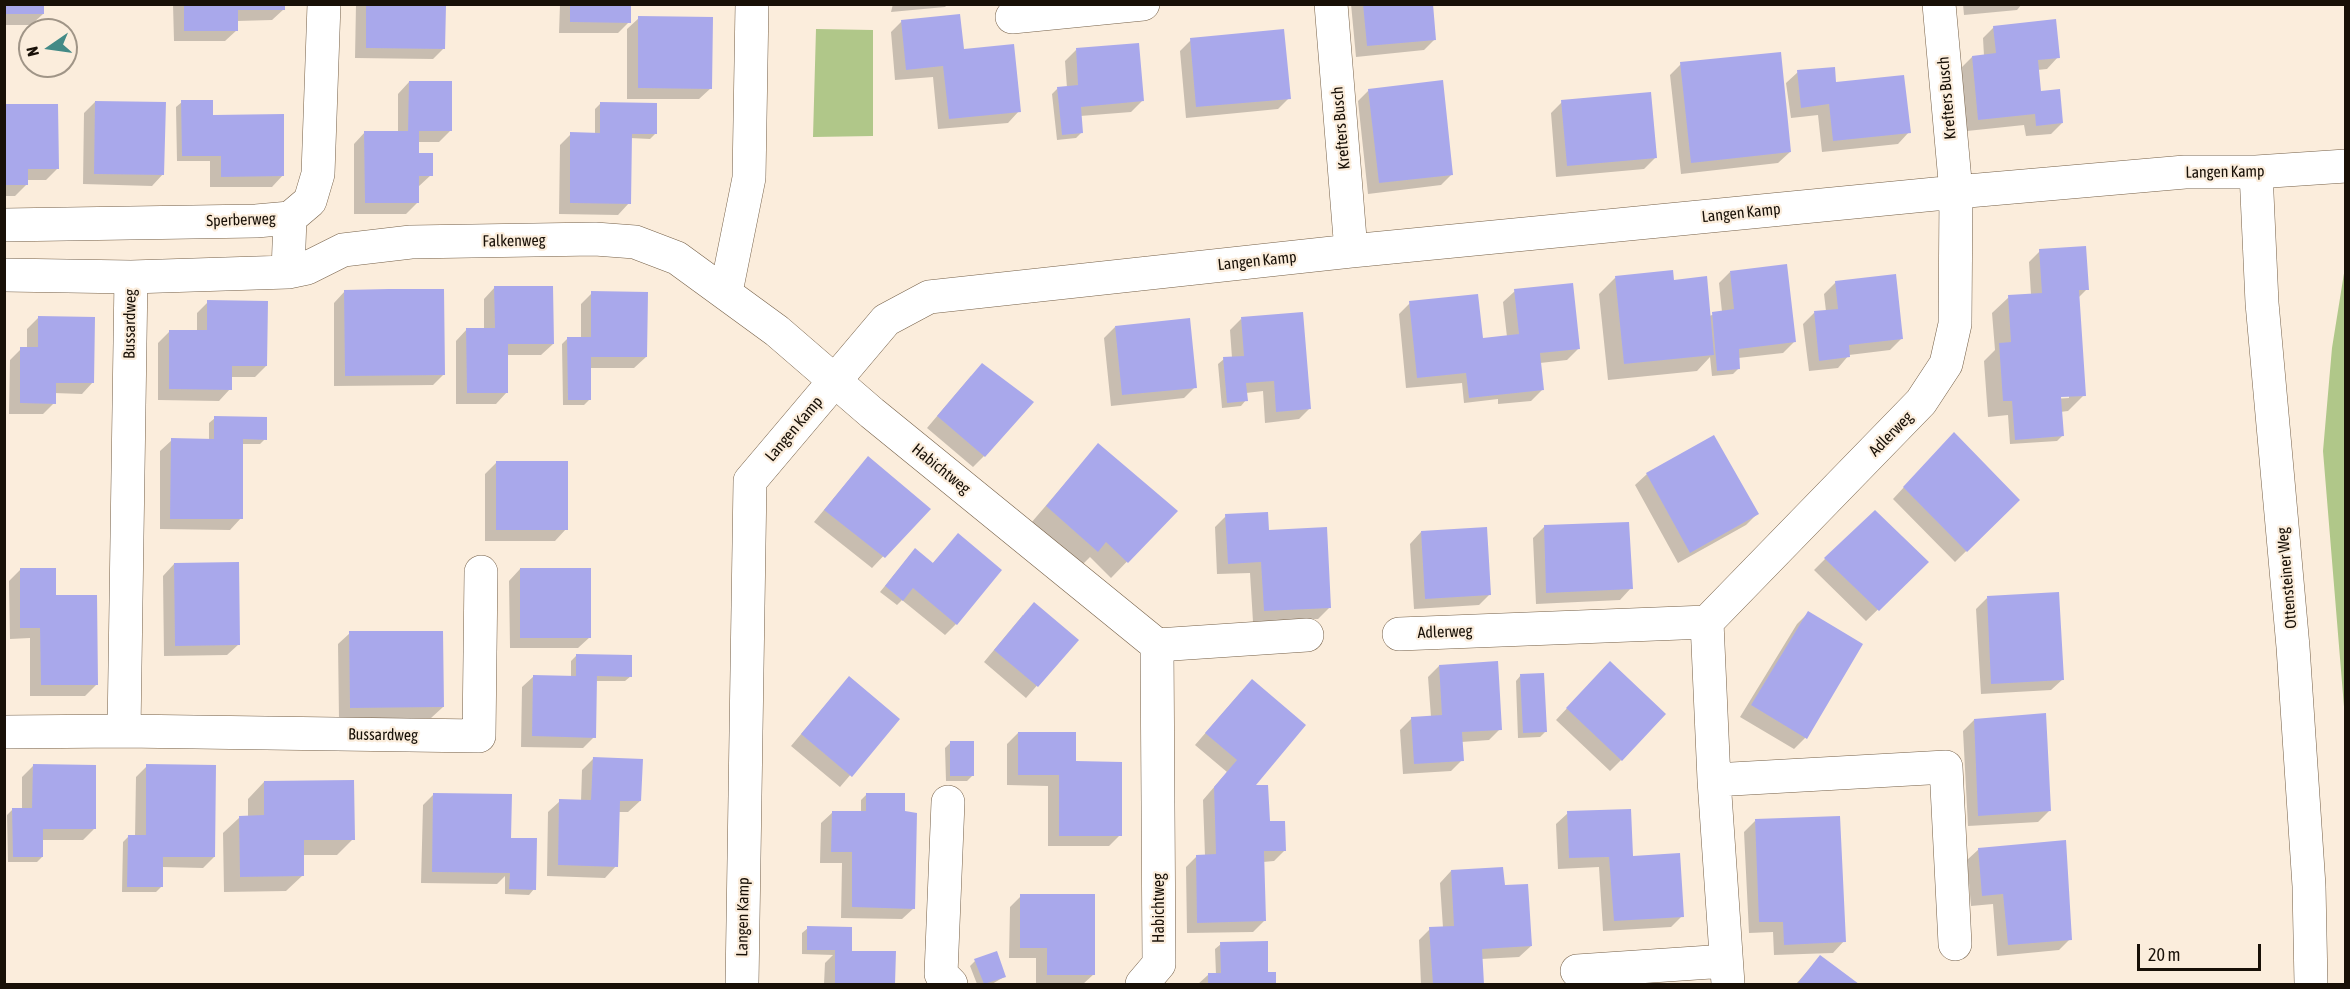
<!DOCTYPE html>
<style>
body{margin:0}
#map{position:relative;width:2350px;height:989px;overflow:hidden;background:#fbeddc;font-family:"Asap Condensed",sans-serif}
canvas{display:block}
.frame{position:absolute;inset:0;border:6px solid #181007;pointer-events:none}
.north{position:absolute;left:18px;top:18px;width:60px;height:60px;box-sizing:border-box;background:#fbeddc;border:2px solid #a09587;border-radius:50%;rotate:257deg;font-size:16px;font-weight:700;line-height:24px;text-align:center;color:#181007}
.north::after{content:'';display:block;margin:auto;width:21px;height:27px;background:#438a86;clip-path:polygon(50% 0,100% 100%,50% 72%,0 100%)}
.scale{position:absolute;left:2137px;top:944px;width:124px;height:27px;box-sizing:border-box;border:3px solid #181007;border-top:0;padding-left:8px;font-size:18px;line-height:21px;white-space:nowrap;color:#181007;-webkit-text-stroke:4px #fbeddc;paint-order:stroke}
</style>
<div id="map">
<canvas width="2350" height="989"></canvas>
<div class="frame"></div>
<div class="north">N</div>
<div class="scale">20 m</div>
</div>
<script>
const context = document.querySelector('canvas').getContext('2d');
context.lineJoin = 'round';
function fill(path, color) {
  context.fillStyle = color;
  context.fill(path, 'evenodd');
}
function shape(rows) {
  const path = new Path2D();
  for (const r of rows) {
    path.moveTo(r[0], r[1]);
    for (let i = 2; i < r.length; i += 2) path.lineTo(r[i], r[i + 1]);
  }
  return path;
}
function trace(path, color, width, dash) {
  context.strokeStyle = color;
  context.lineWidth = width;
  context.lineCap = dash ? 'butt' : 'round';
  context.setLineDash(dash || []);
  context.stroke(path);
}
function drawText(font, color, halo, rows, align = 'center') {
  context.font = font + ' "Asap Condensed",sans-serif';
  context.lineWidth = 4.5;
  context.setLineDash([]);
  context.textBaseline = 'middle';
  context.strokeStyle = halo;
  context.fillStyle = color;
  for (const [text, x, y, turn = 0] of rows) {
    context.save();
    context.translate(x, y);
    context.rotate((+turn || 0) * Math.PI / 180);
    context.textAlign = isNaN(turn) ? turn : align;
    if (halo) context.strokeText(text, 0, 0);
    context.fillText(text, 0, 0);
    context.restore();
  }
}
const green = shape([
 [816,29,873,30,873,136,813,137],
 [2345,267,2345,719,2323,451,2332,348]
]);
const shadow = shape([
 [4,4,43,4,43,14,31,25,4,25],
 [173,4,284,4,284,9,272,20,237,21,237,30,225,41,174,41],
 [356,4,444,4,444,48,433,59,355,58],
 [560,4,630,4,629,22,618,33,559,33],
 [893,4,948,4,945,7,891,12],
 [1351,4,1431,4,1435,39,1424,50,1356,57],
 [1963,4,2022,4,2017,10,1964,15],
 [639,18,711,88,699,99,627,99,627,29],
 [902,21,1019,111,1008,123,938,129,933,77,895,80,891,32],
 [1994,27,2058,57,2047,69,2037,70,2040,93,2062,123,2051,134,2026,136,2024,125,1967,131,1961,68,1972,57,1984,56,1983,38],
 [1191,40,1289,98,1278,109,1186,118,1180,51],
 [1076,50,1142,101,1131,112,1080,116,1082,132,1076,138,1057,140,1052,94,1058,88,1067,88,1065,61],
 [1681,64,1790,152,1778,163,1681,174,1670,75],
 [1798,72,1835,84,1909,132,1898,144,1822,152,1818,115,1791,118,1786,83],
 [409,82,450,131,439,142,417,142,417,154,431,175,418,187,418,202,406,214,354,214,354,144,365,132,398,132,398,94],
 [1369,90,1452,174,1441,185,1368,194,1358,101],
 [95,102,163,174,152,186,83,184,84,113],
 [182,102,211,116,283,175,272,187,210,187,210,161,177,161,176,107],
 [1562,102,1655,158,1644,169,1556,177,1551,113],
 [600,104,656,133,650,139,630,138,629,203,618,215,559,214,560,145,571,134,595,134,595,109],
 [4,105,57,169,46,180,27,180,27,184,15,196,4,196],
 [2040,251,2087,289,2078,298,2084,395,2068,411,2060,412,2062,436,2057,441,2010,444,2008,415,1988,417,1984,361,1995,350,1992,313,2009,297,2031,295,2029,262],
 [2069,395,2069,398,2053,399,2053,396],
 [1730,272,1794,342,1783,353,1738,358,1739,368,1733,374,1712,376,1710,357,1697,371,1608,380,1599,294,1615,278,1672,281,1709,316,1722,312,1719,283],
 [1836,282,1902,338,1890,350,1849,355,1838,368,1809,371,1803,324,1814,313,1826,311,1824,294],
 [495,287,553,344,541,355,507,355,507,392,496,404,456,404,456,341,467,329,484,329,484,299],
 [345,291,444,374,433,385,334,386,334,303],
 [1515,291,1578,349,1567,360,1540,363,1543,389,1531,401,1498,404,1498,399,1464,403,1462,383,1406,388,1399,314,1410,303,1482,341,1507,337,1503,302],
 [592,293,646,357,634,368,589,368,590,399,584,405,563,405,562,344,568,338,581,338,581,304],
 [208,302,266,366,255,377,230,377,230,389,219,401,158,400,158,343,169,332,197,331,197,313],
 [38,318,93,382,82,394,54,393,54,403,43,414,9,414,10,360,21,349,27,349,27,329],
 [1241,319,1310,408,1299,419,1265,423,1263,391,1246,393,1246,400,1241,406,1222,408,1218,364,1224,359,1232,358,1230,330],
 [1115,327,1195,387,1184,398,1111,406,1104,338],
 [971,376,984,456,973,467,927,428],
 [215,418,265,439,260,444,242,444,241,518,230,530,160,529,160,451,172,440,209,440,209,423],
 [1098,445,1176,511,1111,578,1090,557,1080,567,1031,523],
 [1943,445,2018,500,1955,562,1893,499],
 [496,463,566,529,555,541,485,541,485,474],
 [857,470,928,509,872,568,814,522],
 [1647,474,1757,514,1746,525,1678,563,1635,485],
 [1226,516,1268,531,1330,607,1318,619,1253,622,1250,573,1217,574,1215,527],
 [1544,527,1631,588,1620,600,1536,604,1533,538],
 [1421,532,1490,594,1479,605,1414,609,1410,544],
 [958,535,956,624,945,635,902,600,897,605,880,592,910,555,932,564],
 [1825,559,1927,562,1866,621,1814,570],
 [174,564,239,644,227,655,164,656,163,576],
 [21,569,55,597,97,684,85,696,30,696,30,638,10,639,9,581],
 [520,569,590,637,578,648,510,648,509,581],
 [1987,598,2063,679,2051,690,1981,694,1976,609],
 [1808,613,1805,738,1794,749,1740,717,1797,624],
 [1023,615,1077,640,1026,698,984,662],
 [350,633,443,707,431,718,339,719,338,644],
 [576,656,631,676,625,681,596,681,594,737,583,748,521,747,522,687,534,676,571,677,571,661],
 [1439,666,1500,729,1489,740,1461,742,1462,760,1451,771,1403,774,1400,730,1412,718,1431,717,1428,677],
 [1599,674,1621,760,1610,771,1556,720],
 [1521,675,1545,732,1540,737,1518,738,1516,681],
 [838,690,898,719,840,787,791,746],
 [1241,692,1252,786,1285,850,1274,861,1263,862,1264,921,1253,932,1187,933,1186,867,1197,856,1205,856,1203,800,1227,772,1195,745],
 [1974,720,2050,810,2038,822,1968,826,1963,731],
 [1018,733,1074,763,1120,835,1109,846,1048,846,1048,786,1007,785,1007,744],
 [951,742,972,776,967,781,946,781,945,748],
 [593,759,640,801,628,812,618,812,616,866,605,878,547,876,548,812,560,801,581,801,582,770],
 [33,766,94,829,83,840,42,840,42,857,37,862,8,862,7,815,13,809,22,809,22,777],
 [147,766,214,857,203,868,162,867,161,887,156,892,122,892,123,842,128,837,135,837,136,777],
 [264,782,353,839,337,855,302,855,303,875,286,891,224,892,223,833,240,817,248,817,248,799],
 [434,794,509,842,534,889,529,895,505,894,505,876,497,884,421,883,423,805],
 [867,794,914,908,902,919,841,918,842,863,820,863,821,823,833,812,861,813,861,800],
 [1568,813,1631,858,1682,916,1671,927,1603,931,1599,867,1558,869,1556,824],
 [1755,821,1844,941,1833,953,1774,955,1773,932,1749,933,1744,832],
 [1979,849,2070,939,2059,950,1997,956,1993,904,1971,906,1967,860],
 [1451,871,1503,887,1531,946,1519,957,1481,959,1482,984,1421,984,1419,940,1430,929,1443,928,1440,883],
 [1021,896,1094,974,1083,984,1036,984,1036,958,1009,958,1010,907],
 [808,928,848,952,894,953,893,984,824,984,825,963,833,955,802,954,802,933],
 [1221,944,1267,974,1275,973,1275,984,1198,984,1208,975,1216,975,1215,949],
 [1820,957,1856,984,1796,984],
 [975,961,1004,977,992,984,977,984,970,966]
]);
const building = shape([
 [184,4,285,4,285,10,238,10,238,31,184,31],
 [570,4,631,4,631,23,570,22],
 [1363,4,1433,4,1436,40,1367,46],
 [4,5,44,5,44,14,4,14],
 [366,5,446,5,445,49,366,48],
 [960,14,964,49,1014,44,1021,112,949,119,943,66,906,70,901,20],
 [638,16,713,17,712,89,638,88],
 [2056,19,2060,58,2038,60,2041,91,2060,89,2063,123,2036,126,2035,114,1978,120,1972,56,1996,53,1993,26],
 [1284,29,1291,99,1196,107,1190,38],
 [1139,43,1144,101,1081,107,1083,133,1062,135,1057,87,1078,85,1076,48],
 [1781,52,1791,152,1691,163,1680,62],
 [1835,67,1836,82,1904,75,1911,133,1833,141,1829,104,1801,108,1797,70],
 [1443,80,1453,175,1379,183,1368,89],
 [409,81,452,81,452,131,419,131,419,153,433,153,433,176,419,176,419,203,365,203,364,131,408,131],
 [1651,92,1657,158,1567,166,1561,100],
 [181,100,213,100,213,115,284,114,284,176,221,177,221,156,182,156],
 [95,101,166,102,164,175,94,174],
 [600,102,657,103,657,134,632,134,631,204,570,203,570,132,600,133],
 [4,104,58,104,59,169,28,169,28,185,4,185],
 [2086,246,2089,290,2079,290,2086,396,2061,397,2064,436,2015,440,2012,401,2003,401,1999,343,2011,342,2008,295,2042,293,2039,249],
 [1787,264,1796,342,1739,349,1740,369,1717,371,1712,312,1734,309,1730,271],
 [1673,270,1674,280,1707,276,1714,355,1624,364,1615,276],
 [1896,274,1903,339,1849,345,1850,357,1819,361,1814,311,1838,309,1835,281],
 [1573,283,1580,349,1540,353,1544,390,1469,398,1466,373,1417,378,1409,301,1478,294,1483,338,1519,334,1514,289],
 [494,286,553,286,554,344,508,344,508,393,467,393,466,328,495,328],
 [389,289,444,289,445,375,345,376,344,290],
 [591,291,648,292,647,357,591,357,591,400,568,400,567,337,591,337],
 [207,300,268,301,267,366,232,366,232,390,169,389,169,330,207,330],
 [1303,312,1311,409,1276,412,1274,381,1246,383,1248,401,1227,403,1223,357,1244,356,1241,317],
 [38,316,95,317,94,383,56,383,56,404,20,403,20,347,38,347],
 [1190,318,1197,388,1122,395,1115,326],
 [982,363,1034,402,985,457,937,416],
 [214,416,267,417,267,440,243,439,243,519,170,519,171,438,214,439],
 [1954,432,2020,500,1967,552,1903,487],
 [1714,435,1759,514,1690,553,1646,473],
 [1098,443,1178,511,1128,563,1106,542,1098,552,1046,506],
 [868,456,931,509,885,558,824,510],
 [496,461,568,461,568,530,496,530],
 [1875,510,1929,562,1879,611,1824,558],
 [1268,512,1269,530,1327,527,1331,608,1264,611,1261,562,1228,564,1225,514],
 [1629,522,1633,589,1546,593,1544,525],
 [1487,527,1491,595,1425,599,1421,531],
 [958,533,1002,570,957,625,913,588,903,601,885,586,915,548,933,563],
 [239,562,240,645,175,646,174,563],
 [20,568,56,568,56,595,97,595,98,685,41,685,40,628,20,628],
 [520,568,591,568,591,638,520,638],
 [2059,592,2064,680,1991,684,1987,596],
 [1034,602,1079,640,1038,687,994,650],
 [1808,611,1863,644,1807,739,1751,705],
 [349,631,443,631,444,707,350,708],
 [576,654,632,655,632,677,597,676,596,738,532,736,533,675,576,676],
 [1498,661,1502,730,1462,732,1464,761,1414,764,1411,717,1442,715,1439,665],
 [1610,661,1666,714,1622,761,1566,708],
 [1544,673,1547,732,1523,733,1520,674],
 [849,676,900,719,852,777,801,734],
 [1252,679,1306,725,1256,785,1268,785,1270,821,1285,821,1286,851,1264,851,1266,921,1197,923,1196,855,1216,854,1214,787,1237,760,1205,733],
 [2046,713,2051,811,1978,816,1974,719],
 [1018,732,1076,732,1076,761,1122,762,1122,836,1059,836,1059,775,1018,775],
 [950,741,974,741,974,776,950,776],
 [593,757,643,759,641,801,620,801,618,867,558,865,559,799,591,800],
 [33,764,96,765,96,829,43,829,43,857,13,857,12,808,32,808],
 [146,764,216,765,215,857,163,857,163,887,127,887,128,835,146,835],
 [354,780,355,840,304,840,304,876,240,877,239,816,264,815,264,781],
 [433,793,512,794,511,838,537,838,536,890,509,889,510,873,432,872],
 [866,793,905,793,905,811,917,813,915,909,852,907,852,852,831,852,832,811,866,811],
 [1631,809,1633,856,1680,853,1684,917,1614,921,1609,857,1569,858,1567,811],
 [1840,816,1846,942,1784,945,1783,922,1759,922,1755,819],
 [2066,840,2072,940,2008,945,2003,894,1982,896,1978,848],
 [1503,867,1505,885,1528,884,1532,946,1482,949,1484,984,1433,984,1429,927,1454,926,1451,870],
 [1020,894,1095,894,1095,975,1047,975,1047,948,1020,948],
 [807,926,852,927,852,951,896,951,895,984,835,984,835,950,807,950],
 [1268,941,1268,972,1276,972,1276,984,1208,984,1208,973,1221,973,1220,942],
 [997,951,1006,977,984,984,974,959],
 [1820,955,1859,984,1797,984]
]);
const minor = shape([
 [1331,4,1351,251],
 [1012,17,1143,4],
 [2256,172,2262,303,2293,647,2309,886,2311,984],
 [4,225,256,221,290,218,310,201,318,174,324,4],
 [288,272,290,218],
 [4,275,131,277,288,272,307,268,343,250,411,242,595,239,635,242,677,258,777,331,872,413,1157,645,1159,964,1142,984],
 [726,292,749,178,752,4],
 [1399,634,1707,622],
 [1157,645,1307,635],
 [124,731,479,736,481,572],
 [4,732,124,731,131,277],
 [1714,780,1946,767,1955,944],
 [948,802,941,974,951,984],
 [1577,971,1726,961],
 [742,984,750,481,886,320,929,297,1351,251,1956,192,2185,172,2256,172,2346,166],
 [1728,984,1714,780,1707,622,1921,402,1946,364,1955,324,1956,192,1939,4]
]);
const streetNames = [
 ["Krefters Busch",1947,98,-95],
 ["Krefters Busch",1341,128,-95],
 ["Langen Kamp",2225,172,-1],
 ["Langen Kamp",1741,213,-6],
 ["Sperberweg",241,220,-2],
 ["Falkenweg",514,241,-1],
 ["Langen Kamp",1257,261,-6],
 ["Bussardweg",130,324,-89],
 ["Langen Kamp",794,429,-50],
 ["Adlerweg",1891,434,-46],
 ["Habichtweg",941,469,39],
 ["Ottensteiner Weg",2287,578,-95],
 ["Adlerweg",1445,632,-2],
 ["Bussardweg",383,735,1],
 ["Habichtweg",1159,908,-90],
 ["Langen Kamp",743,917,-89]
];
fill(green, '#b0c789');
fill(shadow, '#0003');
fill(building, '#a9a8eb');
trace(minor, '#756048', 34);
trace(minor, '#fff', 33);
drawText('16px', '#181007', '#fbeddc', streetNames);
</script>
